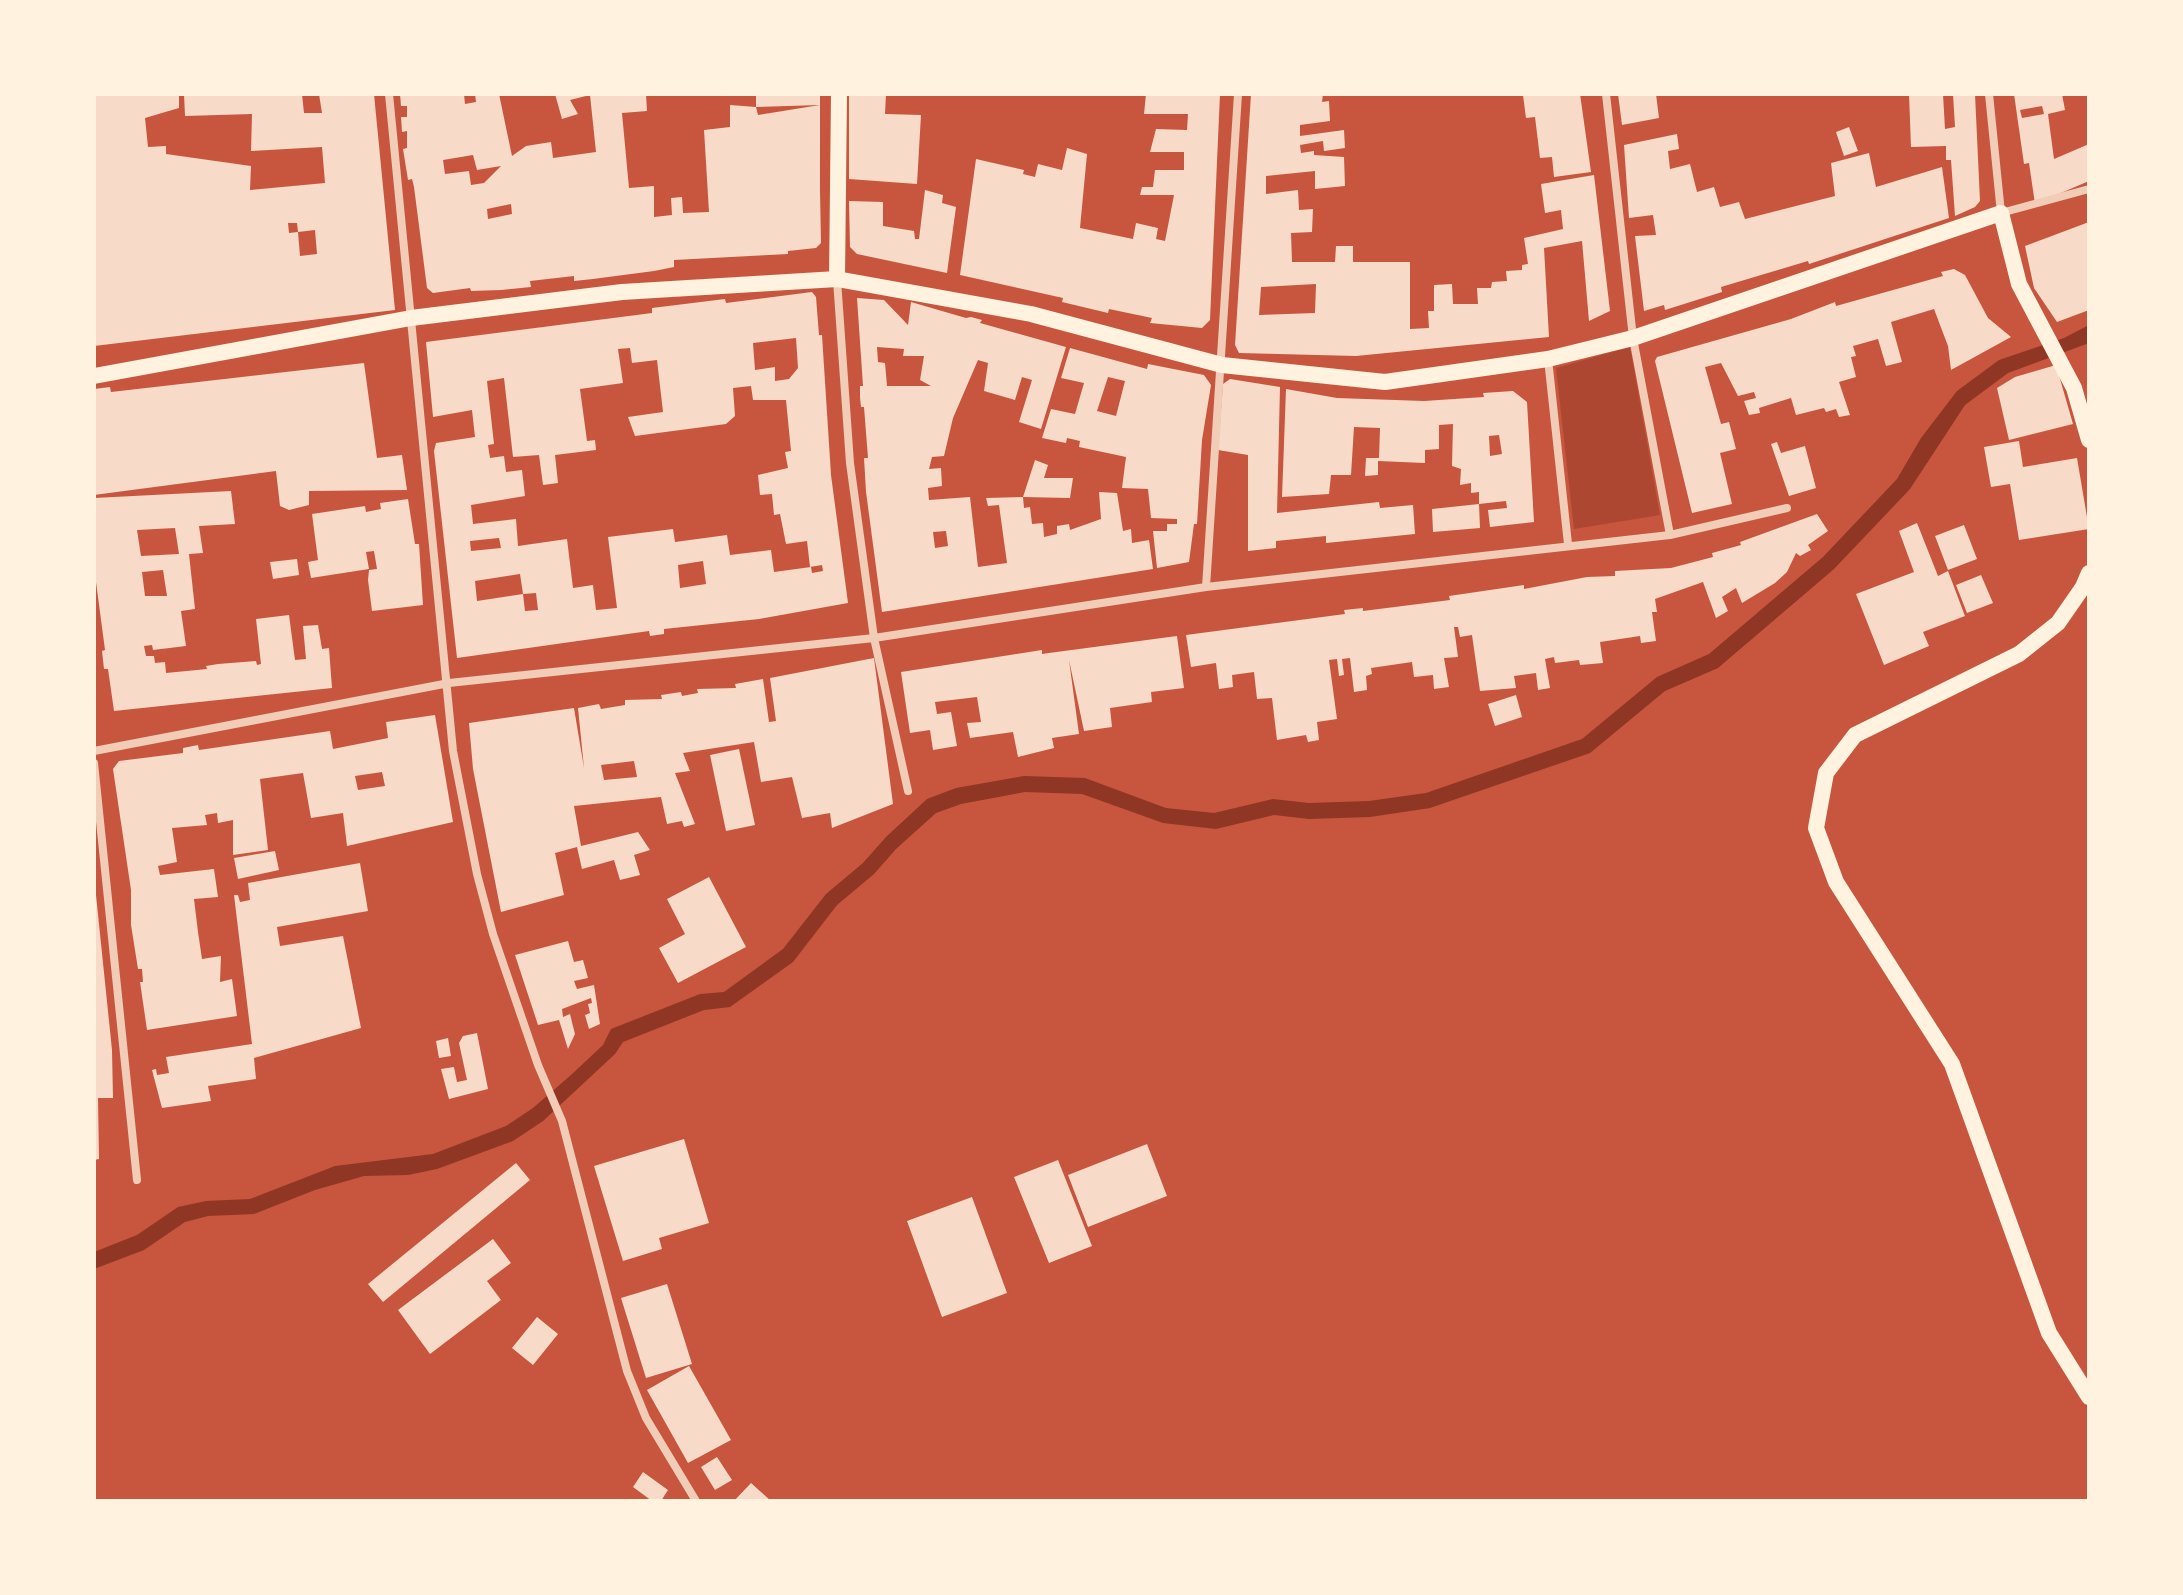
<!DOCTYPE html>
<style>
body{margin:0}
#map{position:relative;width:2183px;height:1595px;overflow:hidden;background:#c8553d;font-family:Montserrat,sans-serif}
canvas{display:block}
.frame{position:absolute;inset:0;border:96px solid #fff3e0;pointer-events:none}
</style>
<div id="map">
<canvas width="2183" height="1595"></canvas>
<div class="frame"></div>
</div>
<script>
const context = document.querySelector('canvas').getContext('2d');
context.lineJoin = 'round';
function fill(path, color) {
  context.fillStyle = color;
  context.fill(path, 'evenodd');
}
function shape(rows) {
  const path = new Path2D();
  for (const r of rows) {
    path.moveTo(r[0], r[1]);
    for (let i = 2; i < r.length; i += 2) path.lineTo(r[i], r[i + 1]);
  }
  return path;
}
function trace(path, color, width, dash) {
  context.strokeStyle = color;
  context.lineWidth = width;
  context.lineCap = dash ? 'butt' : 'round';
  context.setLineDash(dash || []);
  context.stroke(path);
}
const green = shape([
 [1630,347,1660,515,1574,529,1556,368]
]);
const water = shape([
 [2089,325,2089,343,2008,373,1965,405,1910,489,1834,569,1718,668,1665,691,1590,753,1430,808,1370,817,1309,819,1274,815,1216,829,1163,823,1082,794,1025,792,961,804,936,813,896,849,874,874,837,905,793,962,730,1007,704,1010,623,1042,615,1054,543,1121,513,1141,437,1169,408,1175,364,1176,315,1190,254,1214,208,1216,185,1222,144,1250,94,1269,94,1252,137,1235,178,1207,206,1201,250,1199,335,1166,433,1154,506,1126,533,1108,571,1075,603,1045,611,1029,700,994,724,992,783,949,826,894,863,863,886,837,927,799,956,788,1024,776,1085,778,1166,808,1214,813,1273,799,1309,803,1369,801,1426,793,1582,739,1657,677,1709,654,1823,557,1897,479,1921,438,1957,391,1999,360,2064,338]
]);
const building = shape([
 [94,94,179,94,179,108,145,118,148,147,166,146,166,154,251,166,250,190,325,183,322,147,251,151,252,114,185,116,184,94,302,94,304,113,322,113,319,94,374,94,395,310,94,346],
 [288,223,297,223,298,232,315,230,317,254,300,256,298,232,289,233],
 [400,94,464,94,465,104,476,102,475,94,499,94,512,156,526,146,551,142,553,158,596,152,590,95,570,100,578,114,562,119,555,94,646,94,647,111,622,113,629,188,654,186,654,217,672,215,671,198,682,197,683,213,709,212,704,130,730,127,730,105,756,107,758,115,820,105,756,107,756,94,820,94,820,190,821,243,816,248,788,251,788,254,674,260,674,267,654,271,593,279,574,281,574,276,530,281,531,287,501,290,471,291,470,288,433,293,427,288,414,187,412,179,408,180,403,149,407,148,407,131,402,132,401,117,407,117,407,106,401,106],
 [473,155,477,170,501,166,484,183,471,185,469,171,445,174,443,160],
 [511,204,512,214,488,219,487,209],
 [849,94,886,94,885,114,921,115,917,184,849,179],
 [1146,94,1220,94,1210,320,1202,328,1150,323,1152,318,1109,309,1108,313,1062,302,1063,298,960,275,976,159,1024,170,1023,174,1035,177,1038,164,1062,170,1067,148,1087,154,1080,228,1133,239,1136,223,1158,228,1156,239,1165,241,1174,195,1140,195,1142,187,1153,187,1155,170,1184,170,1184,152,1150,152,1156,129,1187,130,1188,114,1144,114],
 [1251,94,1323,94,1322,102,1329,101,1330,121,1300,125,1300,136,1344,130,1345,148,1324,151,1323,141,1300,145,1301,153,1314,151,1314,155,1344,157,1345,186,1315,189,1315,171,1266,176,1266,194,1298,190,1299,210,1313,209,1312,232,1291,233,1292,262,1335,262,1336,246,1353,246,1353,262,1410,262,1410,329,1429,328,1428,311,1434,311,1434,285,1452,284,1453,304,1478,304,1477,288,1491,288,1492,282,1507,281,1506,271,1522,270,1522,265,1528,264,1524,238,1563,229,1561,210,1545,213,1541,184,1594,175,1610,311,1589,321,1582,241,1544,248,1549,337,1356,356,1239,353,1235,345],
 [1316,284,1315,313,1259,315,1261,287],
 [1580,94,1591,172,1554,177,1552,157,1540,158,1535,117,1526,118,1523,95],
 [1618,94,1656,94,1659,118,1622,125],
 [1909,94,1943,94,1945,129,1955,127,1953,94,1975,94,1980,201,1975,207,1955,216,1951,160,1946,160,1946,146,1911,147],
 [2014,94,2062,94,2065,110,2048,114,2054,159,2089,144,2089,181,2035,204,2029,163,2024,164],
 [2042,106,2044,114,2022,118,2020,110],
 [1849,127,1858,151,1844,156,1836,132],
 [1677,134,1679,149,1668,151,1670,169,1690,164,1697,192,1714,187,1720,207,1739,202,1745,219,1835,196,1831,163,1869,153,1876,187,1942,167,1949,218,1809,264,1808,261,1721,287,1722,292,1665,310,1664,305,1644,311,1635,236,1656,235,1653,215,1629,218,1624,145],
 [925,190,943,195,942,203,956,207,947,273,857,254,850,247,849,201,883,202,883,226,914,231,915,239,919,239],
 [2089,222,2089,310,2057,322,2034,288,2025,246],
 [1954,269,1965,275,1988,318,2011,337,1951,370,1948,346,1934,309,1891,322,1902,362,1886,366,1878,339,1853,346,1856,356,1851,357,1856,377,1839,382,1850,415,1839,417,1836,409,1826,412,1824,408,1796,415,1791,398,1759,408,1760,413,1749,415,1744,401,1756,398,1754,392,1738,396,1721,363,1705,367,1721,424,1729,422,1736,449,1720,453,1732,504,1692,513,1655,361,1657,357,1791,319,1835,302,1836,306,1943,276,1941,272],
 [812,292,816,297,819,335,822,335,831,475,848,603,759,619,664,629,664,634,650,636,649,631,457,658,434,451,436,443,475,437,472,410,433,417,426,342,652,313,652,308,725,299,726,303],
 [796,338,798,368,789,379,775,381,775,367,755,370,753,343],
 [630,348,632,363,657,360,663,412,628,417,635,436,726,424,735,416,733,388,751,386,753,400,786,400,791,451,785,452,788,468,758,475,760,495,772,494,774,515,780,514,786,544,807,541,810,567,822,565,823,571,812,573,811,567,774,572,771,550,730,555,727,535,675,542,673,529,608,537,617,608,596,610,593,585,573,588,567,539,518,546,516,519,473,524,471,505,525,496,522,470,506,472,504,456,490,458,488,445,494,444,487,381,504,378,513,457,539,455,543,485,558,483,555,455,596,450,595,440,587,441,580,389,623,383,618,349],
 [499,538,501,548,471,551,470,541],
 [703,561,706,584,680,588,678,565],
 [520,574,523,594,477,601,475,581],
 [536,593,538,610,525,611,523,594],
 [857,298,884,300,908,325,911,302,966,318,971,317,982,320,980,323,1066,347,1041,429,1019,422,1032,380,1022,377,1015,400,984,391,988,363,978,360,953,418,944,456,932,457,929,469,941,468,942,486,928,488,929,500,970,497,978,567,1007,563,999,505,988,506,986,498,1023,497,1024,508,1030,507,1032,524,1043,523,1044,537,1057,534,1057,526,1069,524,1070,530,1101,519,1099,492,1117,493,1123,531,1131,529,1132,543,1149,540,1153,569,882,612,866,492,864,458,868,458,864,407,861,407,860,397,860,386,863,386],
 [877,347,904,349,903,356,924,356,920,380,931,386,887,386,885,363,878,362],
 [946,531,948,546,935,548,933,532],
 [1070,348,1147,369,1148,364,1204,375,1211,385,1202,440,1197,524,1194,524,1189,562,1157,568,1153,531,1167,531,1167,524,1177,524,1177,519,1151,518,1148,489,1122,488,1126,457,1079,447,1080,441,1067,438,1066,443,1042,438,1051,409,1075,414,1084,383,1061,378],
 [1108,377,1125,381,1116,416,1097,411],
 [364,363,377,458,402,455,407,490,309,491,309,505,289,510,280,506,276,471,94,495,94,389,110,387,111,392],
 [2056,365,2073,424,2009,440,1997,388,2015,377],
 [1230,379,1280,387,1277,513,1379,502,1380,508,1413,505,1415,534,1326,543,1326,536,1276,541,1276,548,1248,551,1248,455,1218,450,1223,384],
 [1286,389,1337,398,1424,401,1484,397,1483,393,1513,391,1527,402,1534,522,1490,527,1488,510,1507,508,1506,501,1479,504,1479,492,1471,493,1471,483,1460,485,1461,469,1452,466,1453,424,1439,425,1439,449,1425,450,1425,463,1378,461,1378,475,1365,476,1366,458,1379,458,1380,428,1354,427,1351,475,1331,475,1329,494,1282,497],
 [1499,435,1502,454,1490,456,1489,436],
 [2019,441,2023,467,2077,458,2089,529,2019,540,2010,484,1991,487,1984,447],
 [1777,442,1781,453,1805,446,1816,488,1789,496,1771,444],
 [1035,460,1048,465,1044,478,1073,478,1070,498,1023,497],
 [231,491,235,524,199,526,203,553,189,554,195,609,181,611,186,646,153,650,152,645,144,646,146,656,154,656,155,663,165,662,166,673,207,669,206,666,218,664,256,661,257,665,261,664,256,619,289,615,295,660,306,659,303,626,318,625,322,649,329,648,332,688,114,711,108,669,104,669,102,651,105,650,94,567,94,498],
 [175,528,179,554,141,556,137,530],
 [163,570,167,596,145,596,142,572],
 [408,499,415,544,419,544,423,605,372,611,368,580,369,570,377,569,374,551,366,552,369,569,311,578,308,562,318,560,312,514,365,506,366,512,381,509,380,503],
 [1479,504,1480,528,1433,532,1432,509],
 [1817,514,1828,531,1808,545,1811,550,1800,556,1796,553,1787,572,1775,583,1742,603,1736,588,1722,597,1728,611,1716,618,1703,582,1655,599,1657,612,1652,612,1656,641,1641,643,1640,636,1600,642,1603,663,1580,665,1579,660,1555,663,1554,657,1545,659,1550,688,1538,690,1536,673,1514,676,1516,688,1480,691,1472,635,1460,637,1458,627,1454,627,1458,657,1444,658,1449,687,1434,689,1433,675,1414,677,1412,662,1371,668,1372,674,1366,676,1367,690,1354,692,1350,658,1342,659,1344,675,1339,676,1337,659,1329,660,1337,719,1317,722,1319,740,1308,742,1306,735,1277,740,1272,698,1257,699,1254,672,1232,675,1233,687,1219,689,1216,663,1191,667,1186,635,1345,614,1344,610,1363,608,1363,611,1450,600,1449,596,1524,585,1524,589,1587,577,1615,576,1615,571,1671,568,1713,557,1712,553,1741,545,1740,542],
 [1917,523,1938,576,1948,571,1965,616,1923,632,1929,646,1884,665,1856,594,1914,572,1899,531],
 [1964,525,1977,559,1948,570,1935,536],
 [297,559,299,575,273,579,270,562],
 [1981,575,1993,603,1967,613,1956,585],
 [1177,636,1184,688,1151,692,1152,702,1110,708,1112,727,1084,731,1069,660,1079,734,1052,738,1054,748,1018,757,1013,732,970,738,967,723,981,722,977,697,935,702,937,714,951,712,957,746,933,750,930,730,910,733,901,672,1042,650,1042,654,1049,653],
 [874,658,893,804,832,828,830,813,802,818,792,777,761,782,754,742,683,753,690,771,675,773,695,824,684,827,682,821,667,824,661,797,574,806,581,846,638,832,650,850,634,855,640,875,620,880,614,860,582,869,577,847,555,853,564,895,501,912,473,769,469,723,574,708,584,768,578,708,599,704,601,709,625,705,625,700,662,699,661,695,681,692,682,696,687,695,698,693,697,689,736,688,735,684,763,679,769,722,776,721,770,678],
 [634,761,637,777,604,780,601,765],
 [1516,695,1522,717,1495,726,1488,704],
 [435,715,453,822,347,846,343,813,311,818,303,773,260,779,268,850,233,855,233,820,218,823,217,813,205,815,207,825,172,828,177,862,158,866,160,875,214,869,218,897,194,899,198,932,202,959,221,956,220,982,232,979,237,1016,147,1030,140,982,143,982,142,969,138,969,131,925,131,890,113,769,119,761,183,753,183,748,198,745,199,750,330,731,333,749,388,738,386,722],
 [382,772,385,786,358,790,355,776],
 [739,749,755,825,726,831,710,755],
 [275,851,279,870,238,879,234,858],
 [360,863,368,911,277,927,280,946,343,936,361,1028,254,1058,256,1079,208,1086,211,1101,162,1108,152,1070,156,1069,157,1075,169,1073,166,1057,252,1044,234,895,238,895,240,902,250,900,248,883],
 [709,877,746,947,678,983,659,948,685,934,667,899],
 [96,895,112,1050,113,1098,98,1098,99,1159,94,1160],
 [568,941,574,962,583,960,588,978,574,981,577,989,594,985,600,1024,589,1029,585,1015,590,1013,588,1004,592,1003,591,998,562,1009,563,1017,570,1014,575,1034,568,1049,559,1020,538,1025,515,955],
 [477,1033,488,1089,449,1099,441,1069,454,1067,457,1082,467,1080,459,1043,463,1036],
 [448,1038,451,1056,439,1058,436,1041],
 [684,1139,709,1223,659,1238,662,1249,623,1261,594,1166],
 [1147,1144,1167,1196,1088,1227,1068,1175],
 [1058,1160,1092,1246,1049,1263,1014,1177],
 [516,1163,530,1180,383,1302,368,1284],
 [972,1197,1007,1293,942,1317,907,1221],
 [493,1239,511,1263,487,1281,501,1300,430,1354,398,1310],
 [667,1284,692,1364,646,1378,621,1298],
 [537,1317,558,1334,533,1365,512,1348],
 [689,1366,731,1440,688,1463,647,1390],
 [717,1457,732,1480,715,1490,701,1467],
 [643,1472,668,1490,661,1501,652,1501,633,1487],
 [751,1483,771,1501,734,1501]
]);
const minor = shape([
 [389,94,453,751,477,874,493,934,538,1065,562,1121,627,1371,646,1418,696,1501],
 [1606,94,1633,338,1670,535],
 [1989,94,2001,213,2089,189],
 [837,280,850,463,874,638,908,791],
 [1548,359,1568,544],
 [1206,587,1238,94],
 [94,751,449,683,874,638,1206,587,1670,535,1787,508],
 [94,763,137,1180]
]);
const secondary = shape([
 [837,279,839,94],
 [94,376,411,318,622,292,837,279,1031,314,1222,365,1385,382,1548,359,1633,338,2001,213,2019,284,2074,388,2089,440],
 [2089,573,2083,587,2058,623,2019,654,1855,735,1826,773,1816,828,1836,882,1952,1064,2049,1333,2089,1397]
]);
fill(green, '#ae4732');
fill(water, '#8f3625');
fill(building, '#f7dbc8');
trace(minor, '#f1ccb7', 8);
trace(secondary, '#fff3e0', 16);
</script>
